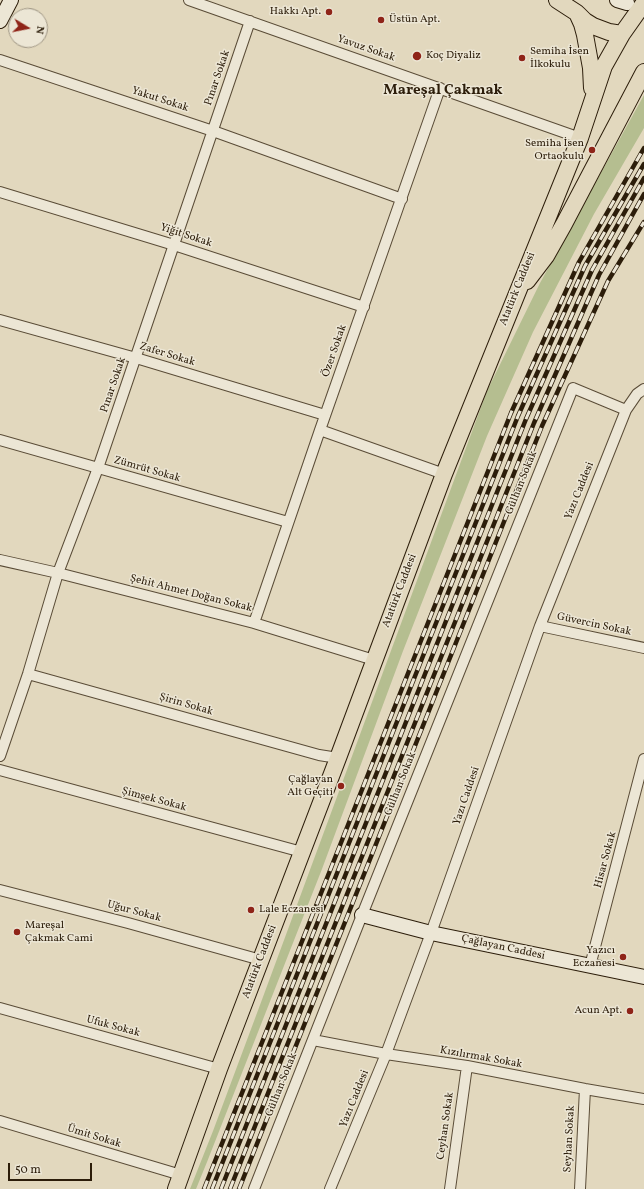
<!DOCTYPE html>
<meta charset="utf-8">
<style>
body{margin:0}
#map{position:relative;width:644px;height:1189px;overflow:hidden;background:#e2d8be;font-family:Vollkorn,serif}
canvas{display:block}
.north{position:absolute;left:8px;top:8px;width:40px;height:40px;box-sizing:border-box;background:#ece6d5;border:1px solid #9f9684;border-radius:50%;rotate:100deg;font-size:11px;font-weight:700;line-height:16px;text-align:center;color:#2c1d0a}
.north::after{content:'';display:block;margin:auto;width:14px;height:18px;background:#8f2418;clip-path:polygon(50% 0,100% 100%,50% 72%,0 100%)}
.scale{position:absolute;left:8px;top:1163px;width:84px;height:18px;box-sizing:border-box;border:2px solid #2c1d0a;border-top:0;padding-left:5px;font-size:12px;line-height:14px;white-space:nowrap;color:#2c1d0a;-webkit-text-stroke:3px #ece6d5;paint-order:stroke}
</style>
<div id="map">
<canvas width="644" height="1189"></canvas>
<div class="north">N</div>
<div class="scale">50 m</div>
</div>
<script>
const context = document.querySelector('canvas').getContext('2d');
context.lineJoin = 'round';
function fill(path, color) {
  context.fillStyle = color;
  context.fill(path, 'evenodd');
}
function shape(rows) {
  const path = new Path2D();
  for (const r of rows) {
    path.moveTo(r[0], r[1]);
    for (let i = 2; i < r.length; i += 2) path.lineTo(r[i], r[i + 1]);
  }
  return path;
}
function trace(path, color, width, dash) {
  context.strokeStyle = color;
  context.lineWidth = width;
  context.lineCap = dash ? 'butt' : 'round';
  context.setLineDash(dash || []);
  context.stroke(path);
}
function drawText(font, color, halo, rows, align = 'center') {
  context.font = font + ' Vollkorn,serif';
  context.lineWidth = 3;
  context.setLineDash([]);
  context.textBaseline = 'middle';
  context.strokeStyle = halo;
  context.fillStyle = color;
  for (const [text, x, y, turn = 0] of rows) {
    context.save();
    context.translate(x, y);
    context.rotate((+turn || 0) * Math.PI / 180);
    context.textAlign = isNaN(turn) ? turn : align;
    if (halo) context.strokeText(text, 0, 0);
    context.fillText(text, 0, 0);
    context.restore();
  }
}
const green = shape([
 [644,95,644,128,594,214,533,332,487,436,403,651,322,869,207,1162,196,1189,190,1189,213,1131,260,1005,487,391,540,283]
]);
const street = shape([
 [189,0,580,138],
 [0,60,213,131,402,199],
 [0,192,174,245,364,307],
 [0,320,136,358,325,415],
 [320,430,444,474],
 [0,440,288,522],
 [0,560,58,573,254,623,374,660],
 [254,623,320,430,440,88],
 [540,626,644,648],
 [28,674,319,755,338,758],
 [0,756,28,674,58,573,98,468,250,21],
 [0,770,302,852],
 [0,890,128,923,261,960],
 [590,966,644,759],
 [0,1008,219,1069],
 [313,1040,386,1054,467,1066,585,1089,644,1099],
 [0,1121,181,1175],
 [254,1189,362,915,573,388,626,410],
 [330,1189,386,1054,431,933,540,626,626,410,637,394,644,389],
 [450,1189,467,1066],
 [580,1189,585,1089]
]);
const secondary = shape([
 [617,0,627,3],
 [0,21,11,0],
 [362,915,431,933,644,977]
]);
const primary = shape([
 [557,0,577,13,582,24,585,35,591,68,592,88],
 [578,14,585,21,593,26,609,32,622,34],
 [527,281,546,256,564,224,644,72],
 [176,1189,219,1069,338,758,444,474,580,138,604,66,622,34,644,3]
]);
const rail = shape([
 [204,1189,511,413,579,262,644,148],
 [212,1189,518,416,585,266,644,164],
 [221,1189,526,419,592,270,644,178],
 [230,1189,534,423,599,275,644,194],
 [239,1189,542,426,608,281,644,222]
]);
const markers = [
 [329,12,4,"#8f2418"],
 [381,20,4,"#8f2418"],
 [417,56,5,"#8f2418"],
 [522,58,4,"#8f2418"],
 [592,150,4,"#8f2418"],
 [341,786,4,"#8f2418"],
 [251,910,4,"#8f2418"],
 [17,932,4,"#8f2418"],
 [623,957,4,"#8f2418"],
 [630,1011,4,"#8f2418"]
];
const poiNames = [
 ["Hakkı Apt.",321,12],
 ["Üstün Apt.",389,20,"left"],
 ["Semiha İsen",530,52,"left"],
 ["İlkokulu",530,65,"left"],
 ["Koç Diyaliz",426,56,"left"],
 ["Semiha İsen",584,144],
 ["Ortaokulu",584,157],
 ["Çağlayan",333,780],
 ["Alt Geçiti",333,793],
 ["Lale Eczanesi",259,910,"left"],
 ["Mareşal",25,926,"left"],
 ["Çakmak Cami",25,939,"left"],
 ["Yazıcı",615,951],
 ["Eczanesi",615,964],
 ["Acun Apt.",622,1011]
];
const streetNames = [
 ["Yavuz Sokak",366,49,19],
 ["Pınar Sokak",218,78,-71],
 ["Yakut Sokak",160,100,18],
 ["Yiğit Sokak",186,236,18],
 ["Atatürk Caddesi",518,289,-68],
 ["Özer Sokak",335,351,-71],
 ["Zafer Sokak",167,355,17],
 ["Pınar Sokak",114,385,-71],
 ["Zümrüt Sokak",147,470,16],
 ["Gülhan Sokak",522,483,-68],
 ["Yazı Caddesi",580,491,-68],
 ["Atatürk Caddesi",400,591,-69],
 ["Şehit Ahmet Doğan Sokak",191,594,14],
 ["Güvercin Sokak",594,625,12],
 ["Şirin Sokak",186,705,16],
 ["Gülhan Sokak",401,784,-68],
 ["Yazı Caddesi",467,796,-71],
 ["Şimşek Sokak",154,800,15],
 ["Hisar Sokak",606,860,-75],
 ["Uğur Sokak",134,912,15],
 ["Çağlayan Caddesi",503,948,12],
 ["Atatürk Caddesi",260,962,-69],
 ["Ufuk Sokak",113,1027,15],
 ["Kızılırmak Sokak",481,1058,10],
 ["Gülhan Sokak",282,1085,-68],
 ["Yazı Caddesi",355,1099,-68],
 ["Ceyhan Sokak",446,1126,-82],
 ["Ümit Sokak",94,1137,17],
 ["Seyhan Sokak",570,1139,-87]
];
const districtNames = [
 ["Mareşal Çakmak",443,91]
];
fill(green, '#b5be90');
trace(street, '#5a4c37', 12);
trace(secondary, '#2c1d0a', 16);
trace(primary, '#2c1d0a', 18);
trace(street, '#ece6d5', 10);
trace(secondary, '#ece6d5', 14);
trace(primary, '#e2d8be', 16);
trace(rail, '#2c1d0a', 4.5);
trace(rail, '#ece6d5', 3, [9]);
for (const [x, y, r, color] of markers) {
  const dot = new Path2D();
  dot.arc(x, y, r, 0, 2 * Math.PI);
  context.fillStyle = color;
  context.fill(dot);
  trace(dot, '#ece6d5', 1.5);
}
drawText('11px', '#2c1d0a', '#ece6d5', poiNames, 'right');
drawText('11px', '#2c1d0a', '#ece6d5', streetNames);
drawText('bold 15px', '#2c1d0a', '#ece6d5', districtNames);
</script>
